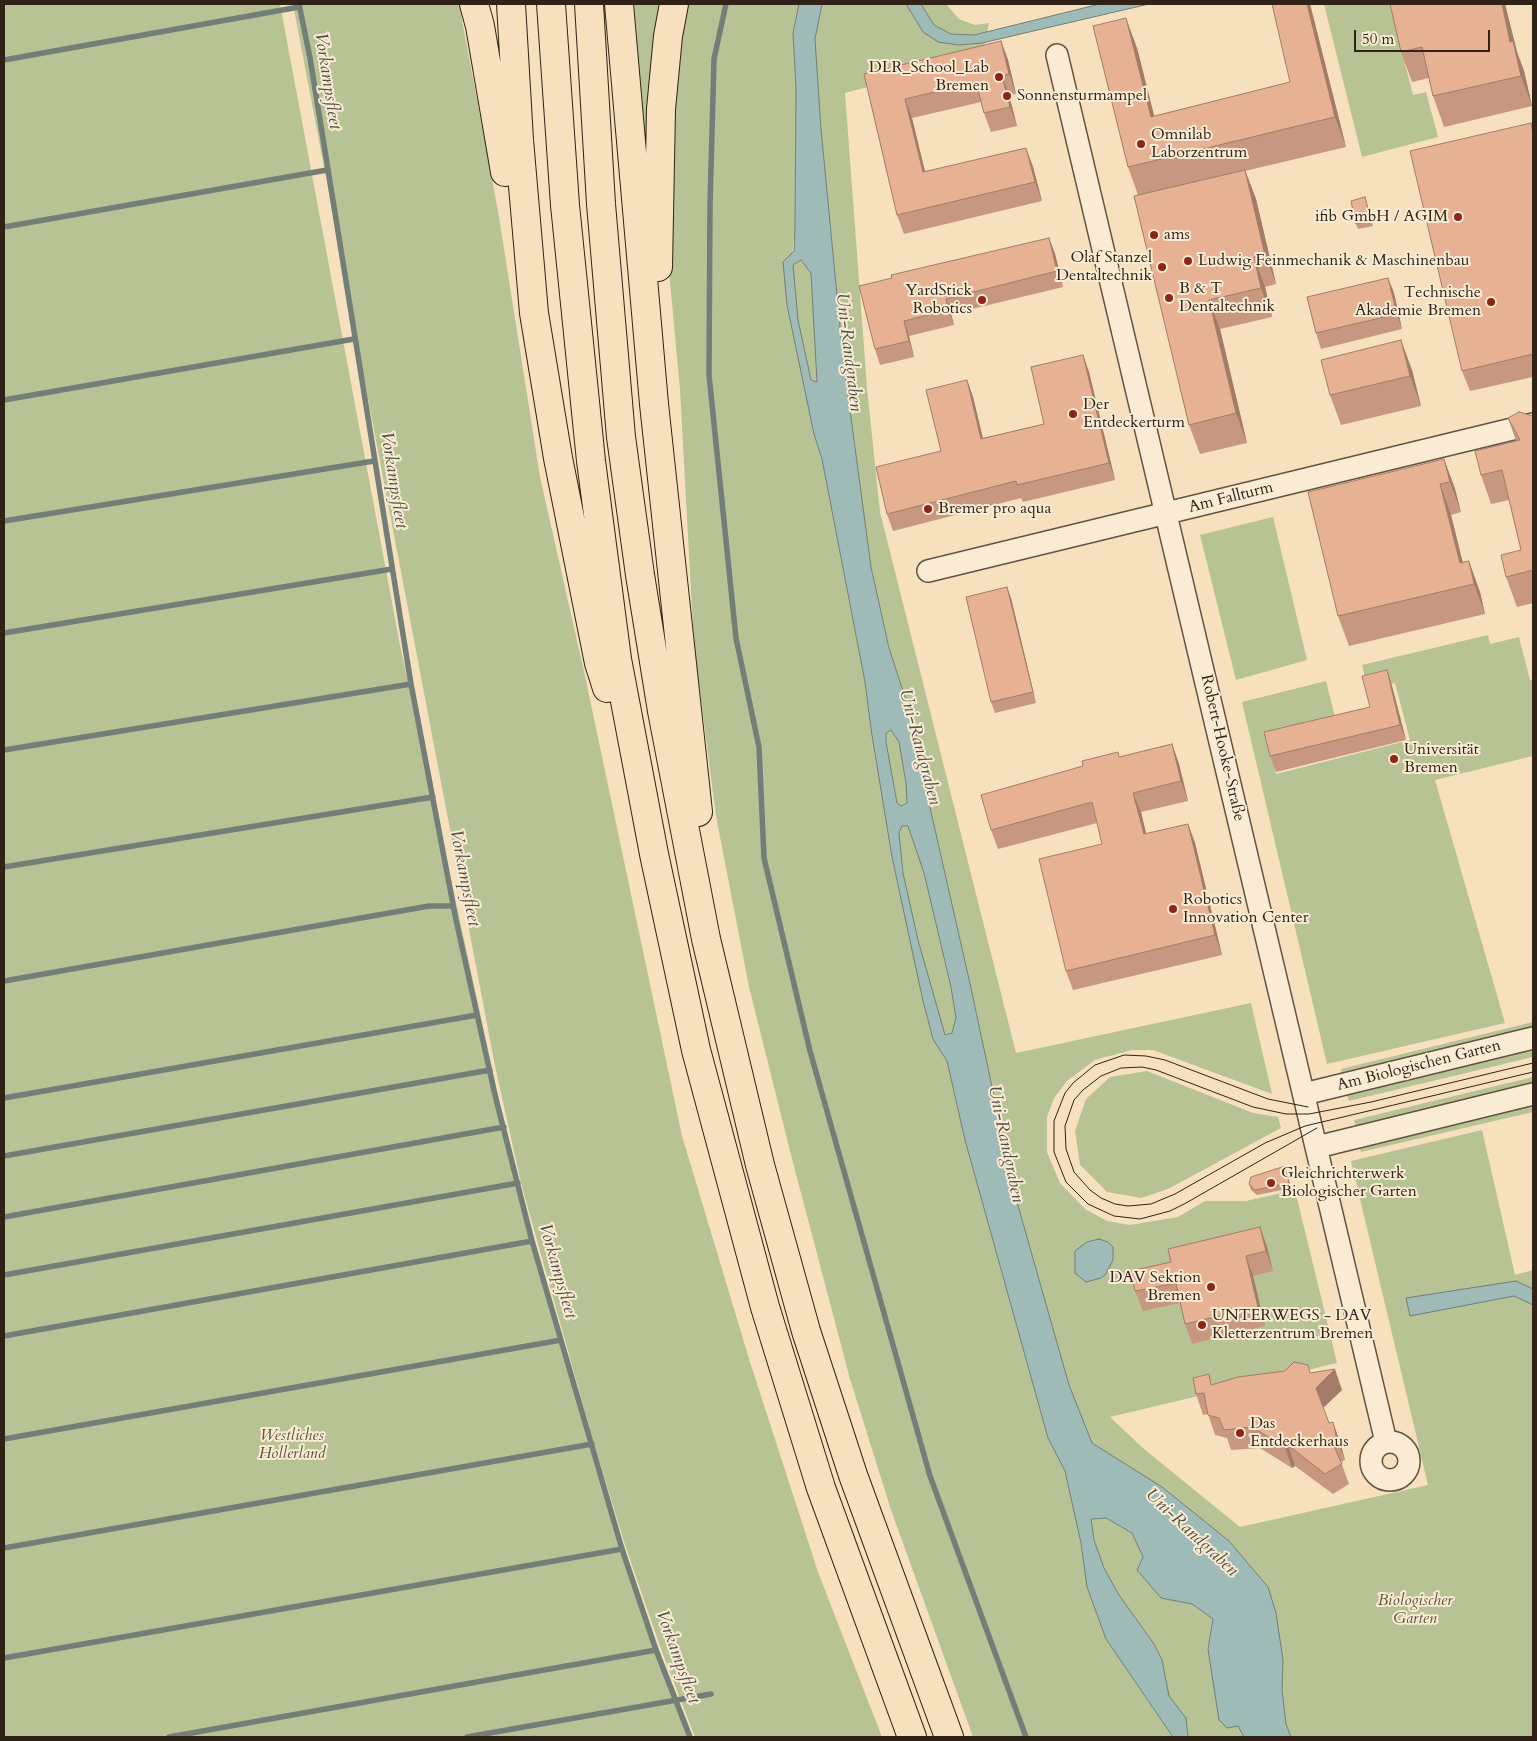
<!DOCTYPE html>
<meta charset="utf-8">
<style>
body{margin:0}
#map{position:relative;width:1537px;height:1741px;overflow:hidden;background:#f6e0bd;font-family:Cardo,serif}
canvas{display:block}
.frame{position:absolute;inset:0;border:5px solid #302216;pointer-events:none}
.scale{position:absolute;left:1354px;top:30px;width:136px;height:22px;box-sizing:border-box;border:2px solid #302216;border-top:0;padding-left:6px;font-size:15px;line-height:18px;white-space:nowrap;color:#302216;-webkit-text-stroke:4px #f9ebd4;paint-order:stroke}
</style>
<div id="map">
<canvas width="1537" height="1741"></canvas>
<div class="frame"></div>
<div class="scale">50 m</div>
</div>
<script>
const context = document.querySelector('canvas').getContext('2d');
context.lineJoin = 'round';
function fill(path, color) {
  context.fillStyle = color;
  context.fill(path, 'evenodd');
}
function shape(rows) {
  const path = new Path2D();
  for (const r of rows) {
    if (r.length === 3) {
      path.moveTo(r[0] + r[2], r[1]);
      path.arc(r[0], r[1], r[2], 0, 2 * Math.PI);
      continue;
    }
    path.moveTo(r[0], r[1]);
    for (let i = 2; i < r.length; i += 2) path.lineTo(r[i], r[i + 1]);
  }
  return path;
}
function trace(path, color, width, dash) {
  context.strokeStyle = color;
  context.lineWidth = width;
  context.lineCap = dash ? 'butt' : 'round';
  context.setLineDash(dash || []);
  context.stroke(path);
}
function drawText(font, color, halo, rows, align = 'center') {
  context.font = font + ' Cardo,serif';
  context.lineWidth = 4;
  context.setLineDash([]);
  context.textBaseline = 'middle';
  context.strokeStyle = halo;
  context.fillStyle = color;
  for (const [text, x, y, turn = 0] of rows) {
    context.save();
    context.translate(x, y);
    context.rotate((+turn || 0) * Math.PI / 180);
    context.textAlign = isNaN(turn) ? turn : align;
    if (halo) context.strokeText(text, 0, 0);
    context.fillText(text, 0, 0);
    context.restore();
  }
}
const green = shape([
 [4,4,280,4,400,645,512,1160,621,1553,693,1737,4,1737],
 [293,4,459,4,498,211,540,477,585,676,682,1136,750,1362,818,1572,882,1737,695,1737,661,1649,626,1548,594,1444,521,1183,495,1066],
 [632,4,666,4,650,243],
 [686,4,799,4,793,33,796,87,795,227,787,305,814,434,822,459,865,682,871,729,892,857,933,1039,947,1061,965,1140,1048,1438,1065,1471,1081,1543,1087,1587,1106,1639,1173,1737,973,1737,891,1510,850,1379,791,1155,749,987,716,816,694,646,680,389,669,271,673,135],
 [822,4,906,4,923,32,985,43,982,57,845,93,867,388,880,512,1016,1053,1251,1003,1272,1094,1153,1050,1132,1050,1095,1060,1067,1081,1054,1098,1047,1117,1047,1152,1060,1183,1085,1209,1107,1221,1130,1225,1178,1217,1205,1201,1246,1201,1295,1190,1337,1363,1110,1417,1144,1449,1240,1527,1428,1485,1351,1161,1482,1130,1515,1275,1533,1270,1533,1737,1291,1737,1286,1724,1282,1690,1283,1660,1229,1541,1111,1455,1092,1443,1081,1421,1069,1385,1015,1195,971,988,931,812,915,728,889,648,871,567,843,358,821,129,815,39],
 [921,4,946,4,959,19,975,25,989,23,987,32,974,35,951,34,934,25],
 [1324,4,1390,4,1413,95,1426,92,1438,137,1362,157],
 [801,260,811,273,817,382,811,381,798,320,793,265],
 [1273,517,1307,660,1236,680,1200,535],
 [1488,635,1490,644,1519,637,1530,680,1533,680,1533,756,1435,780,1505,1023,1327,1064,1242,702,1326,681,1338,729,1269,746,1276,774,1410,740,1395,683,1368,689,1362,665],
 [891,730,899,742,906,783,907,803,901,806,897,803,886,742,885,733],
 [902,826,908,826,924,873,951,987,956,1018,952,1033,944,1036,918,940,903,873,899,832],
 [1533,1022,1533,1027,1363,1068,1355,1070,1357,1076,1343,1079,1341,1069],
 [1533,1047,1533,1057,1349,1101,1346,1092],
 [1147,1071,1253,1113,1278,1117,1281,1128,1168,1189,1141,1198,1107,1192,1080,1165,1075,1131,1086,1099,1110,1077],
 [1533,1077,1533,1088,1356,1129,1354,1120],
 [1533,1105,1533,1112,1361,1152,1358,1143,1378,1143],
 [1106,1518,1132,1533,1161,1598,1192,1604,1213,1619,1208,1649,1244,1737,1188,1737,1186,1718,1169,1696,1154,1644,1119,1595,1104,1568,1094,1540,1091,1519]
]);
const water = shape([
 [799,4,822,4,815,39,821,129,843,358,871,567,889,648,915,728,931,812,971,988,1015,1195,1069,1385,1092,1443,1162,1487,1229,1541,1268,1587,1276,1613,1283,1660,1282,1690,1286,1724,1291,1737,1244,1737,1238,1726,1227,1728,1219,1720,1208,1649,1213,1619,1192,1604,1161,1598,1137,1570,1143,1557,1132,1533,1106,1518,1091,1519,1094,1540,1104,1568,1119,1595,1154,1644,1162,1660,1169,1696,1186,1718,1188,1737,1173,1737,1106,1639,1087,1587,1081,1543,1065,1471,1048,1438,965,1140,947,1061,933,1039,923,1001,892,857,871,729,865,682,822,459,814,434,787,305,783,262,794,251,795,227,796,88,793,33,799,4],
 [801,260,811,273,817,382,811,380,798,320,793,265,801,260],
 [891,730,899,742,906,783,907,803,901,806,897,803,886,742,886,733,891,730],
 [902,826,908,826,924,873,951,987,956,1018,952,1033,945,1035,918,940,903,873,899,833,902,826],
 [906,4,921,4,934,25,951,34,974,35,1100,4,1149,4,982,43,958,45,938,42,923,32,906,4],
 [1099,1239,1108,1242,1113,1247,1113,1260,1106,1274,1101,1278,1086,1282,1075,1273,1075,1251,1087,1242,1099,1239],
 [1516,1281,1533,1289,1533,1305,1514,1296,1410,1316,1406,1298,1516,1281]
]);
const stream = shape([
 [299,4,310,58,411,684,456,920,495,1095,532,1241,622,1549,656,1650,690,1737],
 [726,4,714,59,710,205,709,375,736,638,759,747,764,858,810,1051,930,1476,1026,1737],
 [4,60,299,7],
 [4,227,327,170],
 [4,400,354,339],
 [4,521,374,461],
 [4,633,392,569],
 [4,750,411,684],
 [4,867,433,797],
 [4,981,429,906,453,906],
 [4,1098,477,1015],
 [4,1156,490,1070],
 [4,1217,504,1127],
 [4,1275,518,1183],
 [4,1336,532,1241],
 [4,1439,561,1340],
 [4,1548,592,1444],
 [4,1658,622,1549],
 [169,1737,656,1650],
 [467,1737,711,1694]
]);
const minor = shape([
 [1057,55,1386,1442],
 [928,571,1533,424],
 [1304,1094,1533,1038],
 [1317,1147,1533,1094],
 [1390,1461,19]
]);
const motorway = shape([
 [474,4,480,26,505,172],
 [511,4,519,140,534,313,558,458,599,663,607,688],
 [551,4,565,205,591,461,617,659,654,854,696,1050,765,1307,821,1488,912,1737],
 [589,4,601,204,621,437,640,575,662,711,706,939,760,1165,806,1331,853,1475,949,1737],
 [619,4,654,404,698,812],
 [658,267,661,109,668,36,674,4]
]);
const tram = shape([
 [1533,1063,1371,1102,1309,1114,1286,1114,1253,1107,1156,1070,1142,1067,1121,1068,1101,1076,1083,1090,1074,1100,1065,1126,1066,1149,1074,1172,1090,1190,1101,1198,1115,1204,1128,1206,1151,1204,1175,1194,1265,1143,1305,1126,1533,1072],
 [1308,1107,1268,1099,1165,1060,1146,1056,1124,1055,1095,1065,1073,1083,1065,1093,1054,1121,1054,1152,1066,1182,1088,1204,1114,1216,1140,1219,1170,1211,1186,1203,1317,1128]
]);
const wall = shape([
 [1310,4,1346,147,1245,171,1256,199,1276,284,1265,287,1272,317,1220,329,1247,443,1200,454,1189,425,1138,195,1128,167,1137,48,1154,116,1290,82],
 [1390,4,1505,4,1517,52,1524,71,1532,106,1444,127,1433,96,1429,78,1412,82,1401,52],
 [1001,41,1008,60,1016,94,1009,95,1017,126,991,132,984,113,981,102,912,118,925,172,1026,148,1033,167,1042,201,904,234,897,215,864,74],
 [1533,130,1533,377,1470,391,1462,371],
 [1365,197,1373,226,1358,229,1356,224],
 [1049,238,1055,254,1063,287,951,314,954,325,909,336,914,357,880,365,875,349,892,278],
 [1388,278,1394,293,1402,329,1321,349,1316,333],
 [1083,355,1089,372,1115,480,1023,502,1021,498,893,531,887,514,941,451,967,380,973,397,983,438,1044,424],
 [1412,370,1421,406,1341,425,1330,395],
 [1533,416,1533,603,1517,607,1506,577,1521,550,1509,500,1491,504,1481,475,1516,441,1508,418],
 [1444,459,1455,489,1461,512,1451,515,1463,563,1480,592,1485,614,1349,646,1338,616],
 [1011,598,1036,703,995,713,991,702],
 [1387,670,1392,686,1406,740,1276,772,1270,756,1370,707],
 [1172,744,1179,764,1188,801,1141,812,1146,834,1188,824,1195,843,1222,955,1073,990,1066,971,1102,844,1097,823,998,849,991,830,1120,757],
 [1287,1172,1291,1188,1257,1195,1251,1190,1249,1184],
 [1260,1227,1267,1247,1273,1271,1253,1276,1265,1326,1192,1344,1185,1324,1180,1303,1143,1311,1135,1291,1171,1262],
 [1310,1373,1342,1390,1323,1408,1329,1423,1340,1442,1345,1460,1341,1462,1349,1484,1333,1494,1295,1466,1292,1468,1260,1448,1231,1450,1227,1438,1215,1435,1208,1414,1203,1415,1196,1394,1213,1385]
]);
const shadedWall = shape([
 [1307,4,1310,4,1346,147,1335,117],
 [1502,4,1505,4,1517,52,1524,71,1532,106,1521,76,1510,42],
 [1126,18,1137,48,1162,147,1151,117],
 [1001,41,1008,60,1016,94,1009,74],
 [1002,76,1009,95,1017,126,1010,107],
 [905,99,912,118,930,192,923,172],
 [1026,148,1033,167,1042,201,1035,182],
 [1245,170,1256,199,1276,284,1265,255],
 [1049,238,1055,254,1063,287,1057,271],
 [1254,257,1265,287,1272,317,1261,288],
 [1388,278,1394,293,1402,329,1397,314],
 [946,299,951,314,954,325,948,310],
 [1209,300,1220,329,1247,443,1236,413],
 [904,321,909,336,914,357,909,341],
 [1401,340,1412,370,1421,406,1410,376],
 [1083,355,1089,372,1115,480,1109,463],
 [967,380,973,397,987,456,981,439],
 [1444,459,1455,489,1461,512,1450,482],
 [1440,484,1451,515,1468,585,1460,563],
 [1469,561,1480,592,1485,614,1474,584],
 [1007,587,1011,598,1036,703,1033,692],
 [1387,670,1392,686,1406,740,1400,725],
 [1172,744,1179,764,1188,801,1181,781],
 [1133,793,1141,812,1151,854,1144,834],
 [1188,824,1195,843,1222,955,1215,935],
 [1260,1227,1267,1247,1273,1271,1266,1251],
 [1246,1256,1253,1276,1265,1326,1258,1307],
 [1335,1369,1342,1390,1323,1408,1316,1388],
 [1333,1422,1340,1442,1345,1460,1337,1440],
 [1288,1445,1295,1466,1292,1468,1285,1447]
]);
const building = shape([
 [1272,4,1307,4,1335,117,1128,167,1093,26,1126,18,1151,117,1290,82,1272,4],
 [1390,4,1502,4,1510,42,1513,41,1521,76,1433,96,1422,47,1401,52,1390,4],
 [1001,41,1009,74,1002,76,1010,107,984,113,976,82,905,99,923,172,1026,148,1035,182,897,215,864,74,1001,41],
 [1531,123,1533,134,1533,354,1462,371,1410,151,1531,123],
 [1245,170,1265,255,1254,257,1261,288,1209,300,1236,413,1189,425,1134,196,1245,170],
 [1365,197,1371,220,1356,224,1351,201,1365,197],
 [1049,238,1057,271,946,299,948,310,904,321,909,341,875,349,859,286,892,278,891,275,1049,238],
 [1388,278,1397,314,1316,333,1307,297,1388,278],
 [1401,340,1410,376,1330,395,1321,360,1401,340],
 [1083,355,1109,463,1017,485,1016,481,887,514,876,467,941,451,926,390,967,380,981,439,1044,424,1031,367,1083,355],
 [1519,412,1533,416,1533,570,1506,577,1501,555,1521,550,1502,470,1481,475,1475,451,1520,440,1508,418,1519,412],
 [1444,459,1450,482,1440,484,1460,563,1469,561,1474,584,1338,616,1308,492,1444,459],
 [1007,587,1033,692,991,702,966,597,1007,587],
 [1387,670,1400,725,1270,756,1264,732,1370,707,1362,676,1387,670],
 [1172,744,1181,781,1133,793,1144,834,1188,824,1215,935,1066,971,1039,859,1102,844,1092,802,991,830,981,795,1083,766,1082,761,1118,752,1119,757,1172,744],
 [1285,1166,1289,1183,1255,1190,1249,1184,1251,1177,1285,1166],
 [1260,1227,1266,1251,1246,1256,1258,1307,1185,1324,1176,1283,1135,1291,1131,1271,1171,1262,1168,1249,1260,1227],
 [1294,1362,1308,1365,1310,1373,1335,1369,1316,1388,1329,1423,1333,1422,1337,1440,1332,1442,1342,1464,1325,1474,1288,1445,1285,1447,1252,1427,1224,1430,1219,1418,1208,1415,1204,1393,1196,1394,1193,1378,1209,1374,1211,1385,1238,1377,1285,1371,1294,1362]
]);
const markers = [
 [999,77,5,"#8f2418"],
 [1007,96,5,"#8f2418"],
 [1141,144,5,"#8f2418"],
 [1458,217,5,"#8f2418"],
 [1154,235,5,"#8f2418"],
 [1188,261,5,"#8f2418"],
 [1162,267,5,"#8f2418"],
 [1169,298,5,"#8f2418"],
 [982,300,5,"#8f2418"],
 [1491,302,5,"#8f2418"],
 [1073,414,5,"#8f2418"],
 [928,509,5,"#8f2418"],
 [1394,759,5,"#8f2418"],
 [1173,909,5,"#8f2418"],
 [1271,1183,5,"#8f2418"],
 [1211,1287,5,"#8f2418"],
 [1202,1325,5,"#8f2418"],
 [1240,1433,5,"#8f2418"]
];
const poiNames = [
 ["DLR_School_Lab",989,68,"right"],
 ["Bremen",989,86,"right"],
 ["Sonnensturmampel",1017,96],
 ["Omnilab",1151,135],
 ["Laborzentrum",1151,153],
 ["ifib GmbH / AGIM",1448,217,"right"],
 ["ams",1164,235],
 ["Olaf Stanzel",1152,258,"right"],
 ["Dentaltechnik",1152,276,"right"],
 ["Ludwig Feinmechanik & Maschinenbau",1198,261],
 ["B & T",1179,289],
 ["Dentaltechnik",1179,307],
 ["YardStick",972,291,"right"],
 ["Robotics",972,309,"right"],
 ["Technische",1481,293,"right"],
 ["Akademie Bremen",1481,311,"right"],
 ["Der",1083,405],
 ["Entdeckerturm",1083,423],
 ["Bremer pro aqua",938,509],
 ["Universität",1404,750],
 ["Bremen",1404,768],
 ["Robotics",1183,900],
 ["Innovation Center",1183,918],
 ["Gleichrichterwerk",1281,1174],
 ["Biologischer Garten",1281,1192],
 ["DAV Sektion",1201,1278,"right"],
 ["Bremen",1201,1296,"right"],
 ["UNTERWEGS - DAV",1212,1316],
 ["Kletterzentrum Bremen",1212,1334],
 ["Das",1250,1424],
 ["Entdeckerhaus",1250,1442]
];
const streetNames = [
 ["Am Fallturm",1231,498,-14],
 ["Robert-Hooke-Straße",1222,748,77],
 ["Am Biologischen Garten",1419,1066,-14]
];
const parkNames = [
 ["Westliches",292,1436],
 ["Hollerland",292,1454],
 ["Biologischer",1415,1601],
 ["Garten",1415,1619]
];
const waterNames = [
 ["Vorkampsfleet",327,81,81],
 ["Uni-Randgraben",848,352,83],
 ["Vorkampsfleet",393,480,81],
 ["Uni-Randgraben",919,747,75],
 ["Vorkampsfleet",464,878,79],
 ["Uni-Randgraben",1005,1144,78],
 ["Vorkampsfleet",557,1271,74],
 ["Uni-Randgraben",1191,1533,43],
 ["Vorkampsfleet",677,1657,70]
];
fill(green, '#b7c395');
fill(water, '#9ebbb8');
trace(water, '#727e77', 1);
trace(stream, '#727e77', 5.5);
trace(minor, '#625240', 24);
trace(motorway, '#302216', 30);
trace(minor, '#f9ebd4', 21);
trace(motorway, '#f6e0bd', 28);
trace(tram, '#302216', 1);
fill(wall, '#c7987f');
fill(shadedWall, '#a27c68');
fill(building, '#e7b194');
trace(building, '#a27c68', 1);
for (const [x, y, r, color] of markers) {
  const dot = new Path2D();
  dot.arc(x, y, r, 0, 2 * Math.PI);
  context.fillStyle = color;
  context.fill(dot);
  trace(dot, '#f9ebd4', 2);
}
drawText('16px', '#302216', '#f9ebd4', poiNames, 'left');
drawText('16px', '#302216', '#f9ebd4', streetNames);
drawText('italic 16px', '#58523c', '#f9ebd4', parkNames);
drawText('italic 18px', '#515047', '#f9ebd4', waterNames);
</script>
